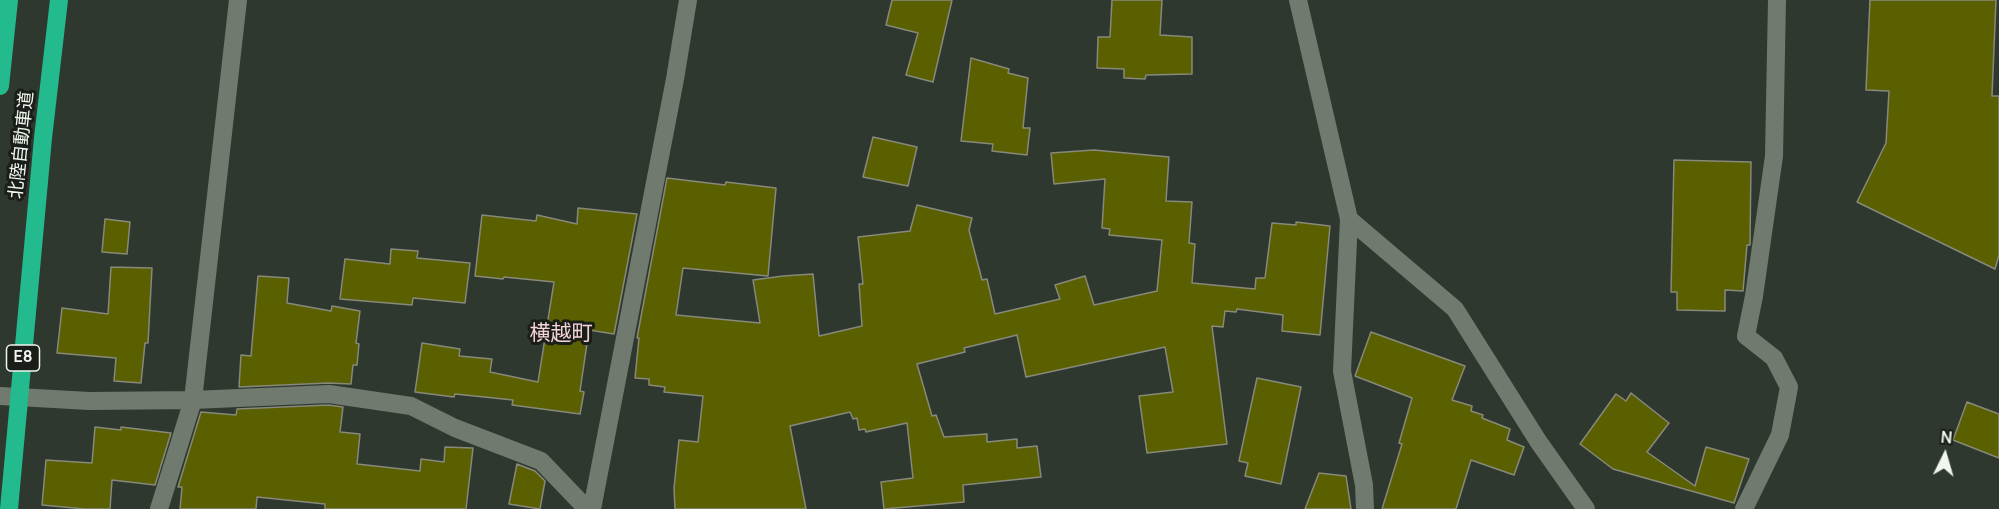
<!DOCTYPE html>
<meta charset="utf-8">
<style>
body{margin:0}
#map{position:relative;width:1999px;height:509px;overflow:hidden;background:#2f382e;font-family:Manrope,sans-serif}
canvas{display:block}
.north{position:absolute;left:1915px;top:425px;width:60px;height:60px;-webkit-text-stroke:4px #1a1e19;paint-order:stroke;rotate:5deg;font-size:16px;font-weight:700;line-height:24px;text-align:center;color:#f1f7f0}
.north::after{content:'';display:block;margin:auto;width:21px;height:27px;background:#f1f7f0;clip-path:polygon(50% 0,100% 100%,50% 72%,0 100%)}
</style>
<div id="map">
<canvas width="1999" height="509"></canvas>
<div class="north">N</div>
</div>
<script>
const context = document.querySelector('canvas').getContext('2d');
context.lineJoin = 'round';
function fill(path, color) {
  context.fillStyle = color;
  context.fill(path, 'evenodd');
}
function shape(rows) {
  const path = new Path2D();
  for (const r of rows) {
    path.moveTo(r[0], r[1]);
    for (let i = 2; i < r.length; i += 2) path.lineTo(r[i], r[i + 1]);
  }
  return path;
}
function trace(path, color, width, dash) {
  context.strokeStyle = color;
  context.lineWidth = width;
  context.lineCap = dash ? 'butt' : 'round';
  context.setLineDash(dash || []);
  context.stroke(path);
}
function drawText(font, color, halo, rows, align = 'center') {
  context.font = font + ' Manrope,"Noto Sans JP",sans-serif';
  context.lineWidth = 6;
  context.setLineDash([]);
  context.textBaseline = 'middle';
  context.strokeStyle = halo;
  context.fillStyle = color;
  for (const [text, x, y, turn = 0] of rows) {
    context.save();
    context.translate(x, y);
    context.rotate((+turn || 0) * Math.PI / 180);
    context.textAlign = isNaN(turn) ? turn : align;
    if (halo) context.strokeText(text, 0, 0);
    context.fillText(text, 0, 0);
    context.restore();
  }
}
const building = shape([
 [892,0,952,0,933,82,906,75,918,33,886,25,892,0],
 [1112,0,1162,0,1160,35,1192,37,1192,74,1146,75,1145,79,1124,78,1124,69,1097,68,1098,37,1110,37,1112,0],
 [1870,0,1996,0,1992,96,1999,96,1999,255,1995,269,1857,202,1886,143,1889,91,1866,90,1870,0],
 [971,58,1009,69,1008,73,1028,78,1023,128,1030,128,1027,155,992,151,993,144,961,141,971,58],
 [873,137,917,147,908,186,863,177,873,137],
 [1094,150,1169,157,1166,201,1192,202,1189,243,1195,244,1192,283,1255,289,1256,278,1265,278,1272,223,1296,225,1296,222,1330,226,1320,335,1282,331,1283,315,1237,309,1236,312,1225,311,1223,327,1212,326,1227,444,1147,453,1139,396,1173,392,1165,347,1026,377,1017,335,964,348,965,352,917,364,932,416,936,415,944,437,987,434,987,442,1017,439,1017,448,1037,446,1041,477,963,485,964,502,884,509,881,482,913,478,907,423,866,432,865,429,859,430,857,418,853,419,850,412,790,426,806,509,675,509,674,488,679,440,698,442,703,396,664,392,665,387,649,385,649,379,635,378,639,338,637,338,667,178,725,185,726,182,776,188,768,276,683,268,676,315,760,323,753,280,783,276,813,274,819,336,862,326,859,284,863,284,858,237,910,231,917,205,972,218,969,230,982,280,987,279,995,314,1060,299,1055,285,1085,276,1094,305,1157,291,1162,240,1109,235,1110,229,1102,228,1105,179,1054,184,1051,153,1094,150],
 [1674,160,1751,162,1750,245,1747,245,1743,291,1725,290,1725,311,1677,310,1677,292,1671,292,1674,160],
 [578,208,637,214,614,334,589,330,580,391,584,392,580,414,512,405,513,400,455,394,454,397,415,392,422,343,460,349,459,356,492,359,490,372,538,382,554,282,504,277,503,279,475,276,482,215,536,221,537,215,577,224,578,208],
 [105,219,130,222,127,254,102,252,105,219],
 [391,249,418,251,417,258,470,263,465,303,413,298,412,305,340,299,345,259,390,264,391,249],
 [111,267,152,268,148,343,145,343,141,383,114,381,116,358,57,353,62,308,108,314,111,267],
 [258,276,289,278,287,303,331,311,332,306,360,311,356,343,359,344,357,365,353,365,351,384,328,383,239,387,241,355,251,356,258,276],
 [1371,332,1465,366,1452,400,1472,406,1471,411,1483,415,1482,418,1510,429,1507,440,1524,447,1514,475,1471,460,1456,509,1382,509,1402,444,1399,443,1412,398,1355,376,1371,332],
 [1257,378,1301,387,1281,484,1245,476,1248,463,1239,461,1257,378],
 [1631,393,1669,423,1647,452,1695,486,1706,447,1749,459,1734,503,1613,469,1580,444,1616,394,1626,401,1631,393],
 [1967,402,1999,414,1999,458,1953,440,1967,402],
 [328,405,343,407,340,432,360,434,357,464,420,471,421,459,444,462,445,447,473,448,466,509,325,509,325,504,257,497,256,509,180,509,182,487,178,487,201,412,236,415,237,409,328,405],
 [95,427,121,430,121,427,171,433,155,485,112,480,110,509,85,509,42,505,46,460,92,463,95,427],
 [517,464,535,471,545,481,540,509,509,504,517,464],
 [1319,473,1346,476,1351,509,1305,509,1319,473]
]);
const minor = shape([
 [1298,0,1349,219,1342,371,1364,485,1365,509],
 [1349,219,1455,309,1538,441,1586,509],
 [0,396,89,401,193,400,329,394,411,406,455,428,541,461,587,509],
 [159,509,193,400,238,0],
 [592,509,675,79,688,0],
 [1744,509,1780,435,1789,387,1774,358,1746,336,1754,296,1774,156,1777,0]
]);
const highway = shape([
 [0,86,9,0],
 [9,509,43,138,59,0]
]);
const shields = [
 [23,358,33]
];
const shieldNames = [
 ["E8",23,358]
];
const streetNames = [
 ["北陸自動車道",22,145,-84]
];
const quarterNames = [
 ["横越町",561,334]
];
fill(building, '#5a6000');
trace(building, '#87897b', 1.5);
trace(minor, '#707a6e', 18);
trace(highway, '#23ba8e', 18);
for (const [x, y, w] of shields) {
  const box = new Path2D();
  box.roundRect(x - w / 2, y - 13, w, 26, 4.5);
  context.fillStyle = '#1a1e19';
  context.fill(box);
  trace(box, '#f1f7f0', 1.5);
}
drawText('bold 16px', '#f1f7f0', null, shieldNames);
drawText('18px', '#f1f7f0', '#1a1e19', streetNames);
drawText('21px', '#f5d2d7', '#1a1e19', quarterNames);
</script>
